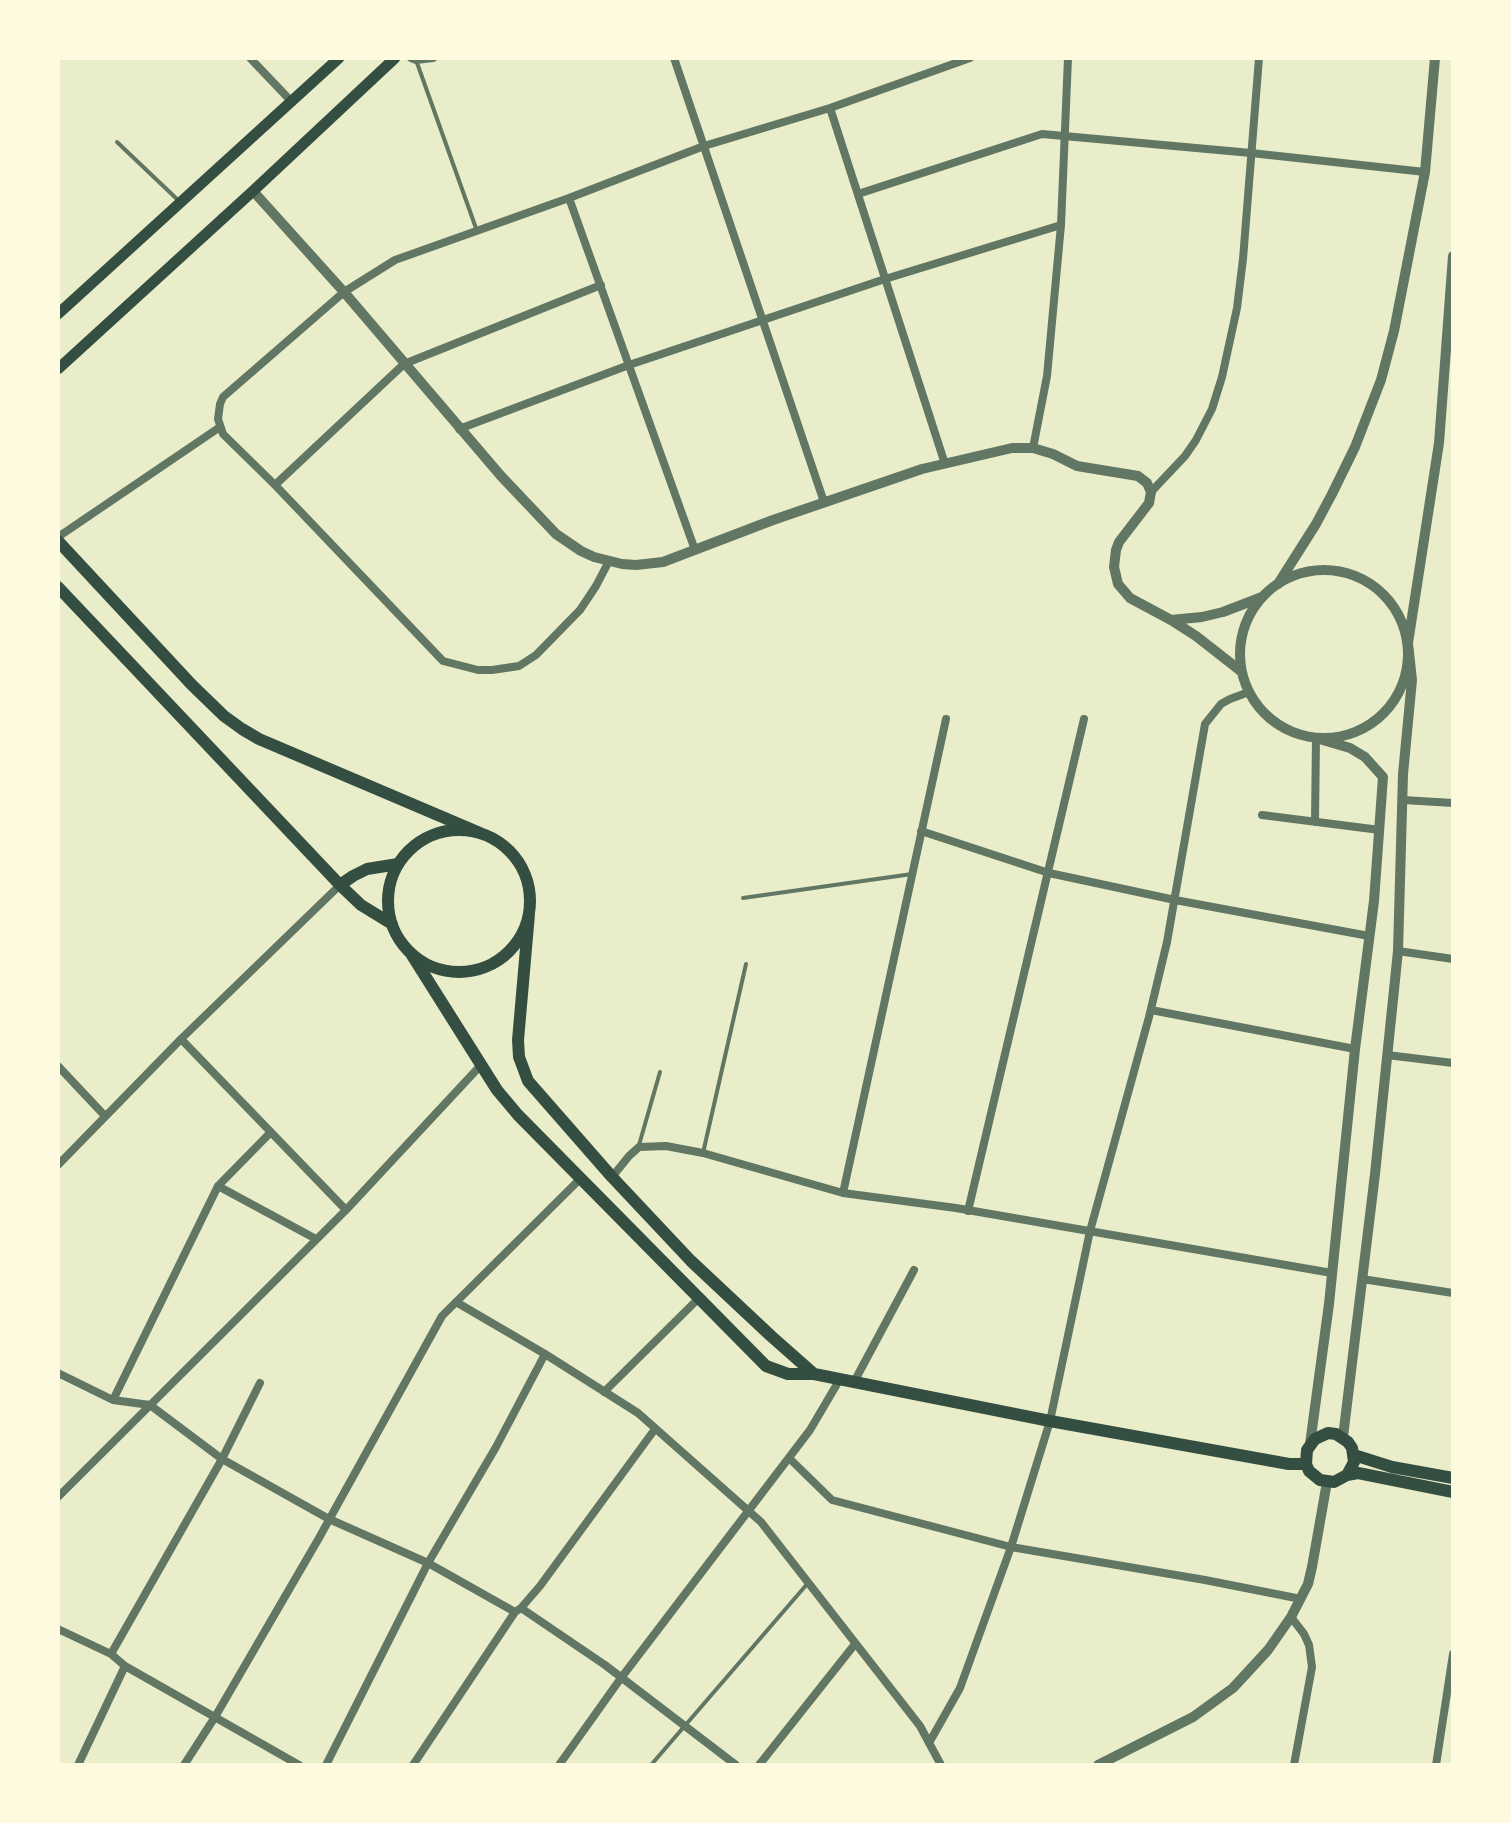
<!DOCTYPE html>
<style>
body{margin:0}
#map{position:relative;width:1511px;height:1823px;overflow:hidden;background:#e9edc9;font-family:"Varela Round",sans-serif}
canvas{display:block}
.frame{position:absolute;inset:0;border:60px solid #fefae0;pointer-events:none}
</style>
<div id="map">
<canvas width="1511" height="1823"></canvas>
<div class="frame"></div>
</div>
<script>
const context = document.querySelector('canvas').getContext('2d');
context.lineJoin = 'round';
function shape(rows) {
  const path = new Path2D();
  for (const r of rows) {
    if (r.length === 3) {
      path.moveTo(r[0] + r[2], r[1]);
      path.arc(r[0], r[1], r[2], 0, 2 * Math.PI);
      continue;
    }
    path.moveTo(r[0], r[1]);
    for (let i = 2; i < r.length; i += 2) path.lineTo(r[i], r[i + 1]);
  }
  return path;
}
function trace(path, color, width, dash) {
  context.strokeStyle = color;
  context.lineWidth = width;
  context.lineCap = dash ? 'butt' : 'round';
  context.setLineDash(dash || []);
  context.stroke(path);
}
const service = shape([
 [416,60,477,231],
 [117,142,179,201],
 [743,898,912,874],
 [639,1145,660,1072],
 [703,1153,746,964],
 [651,1765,808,1583]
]);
const minor = shape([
 [250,58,291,101],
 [411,58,416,60,433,58],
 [674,58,824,502],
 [830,108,945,464],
 [858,194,1042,134,1251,153,1425,172],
 [569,198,695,550],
 [459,429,629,365,885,279,1061,225],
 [1033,448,1047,376,1061,225,1068,58],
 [275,485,404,364,601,285],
 [1151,492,1185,456,1196,440,1212,409,1222,377,1237,308,1243,259,1259,58],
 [58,537,220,427],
 [609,561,596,586,580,610,536,655,519,666,492,670,478,670,443,661,275,485,223,434,218,419,220,404,223,397,344,292,395,260,569,198,704,146,830,108,970,58],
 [1403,800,1453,803],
 [1262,815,1380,830],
 [1315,822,1316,738],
 [921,831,1049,873,1175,900,1369,936],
 [1398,951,1453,959],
 [1151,1010,1355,1049],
 [181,1039,346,1210],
 [1387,1055,1453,1063],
 [58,1066,105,1116],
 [58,1165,181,1039,340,885],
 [612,1177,629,1156,639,1147,666,1146,703,1153,843,1193,956,1208,1332,1273],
 [218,1186,316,1239],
 [843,1193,946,719],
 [968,1211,1084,719],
 [1362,1279,1453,1293],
 [456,1302,545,1354,638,1413,761,1522,920,1726,941,1765],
 [58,1373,113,1400,150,1405,222,1459,329,1519,428,1563,515,1612],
 [854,1382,914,1270],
 [604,1392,698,1299],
 [113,1400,218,1186,271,1132],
 [789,1458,832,1500,1011,1547,1205,1580,1301,1599],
 [58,1497,346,1210,481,1065],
 [521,1608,605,1665,736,1765],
 [1291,1617,1304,1634,1309,1645,1312,1667,1294,1765],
 [58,1629,111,1654,125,1666,299,1765],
 [111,1654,222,1459,260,1383],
 [929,1743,960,1688,1011,1547,1050,1421,1090,1231,1149,1017,1167,942,1205,724,1221,704,1230,699,1249,692],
 [78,1765,125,1666],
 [184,1765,215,1717,319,1538,442,1316,580,1179],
 [326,1765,428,1563,496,1447,545,1354],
 [413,1765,515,1612,521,1608,540,1586,655,1429],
 [559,1765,621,1678,810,1430,840,1379],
 [759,1765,855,1644],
 [1436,1765,1453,1654]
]);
const tertiary = shape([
 [253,191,344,292,501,476,556,534,581,551,594,557,622,564,636,565,663,562,773,520,922,469,1012,448,1033,448,1053,454,1077,466,1138,476,1147,483,1151,492,1149,503,1119,542,1116,550,1114,567,1118,584,1130,598,1171,620,1196,636,1242,672],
 [1324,654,84],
 [1278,584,1316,524,1332,494,1355,447,1381,380,1394,331,1425,172,1435,58],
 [1171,620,1202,617,1223,612,1262,597],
 [1343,1437,1375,1174,1398,951,1403,774,1412,680,1408,643,1439,443,1453,256],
 [1310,1444,1329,1304,1355,1049,1374,901,1383,777,1365,757,1350,748,1316,738],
 [1098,1765,1193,1717,1233,1688,1268,1650,1291,1617,1308,1584,1312,1567,1327,1482]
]);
const secondary = shape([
 [58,314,339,58],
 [58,369,253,191,395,58]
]);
const trunk = shape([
 [58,541,192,685,224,716,242,729,259,739,480,833],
 [58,587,340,885,361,905,392,924],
 [459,901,71],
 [340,885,353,876,367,869,398,864],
 [529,914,518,1040,519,1057,528,1081,612,1177,691,1261,771,1336,814,1374],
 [410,952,497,1090,518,1115,766,1366,788,1374,814,1374,1050,1421,1289,1464,1306,1464],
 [1354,1455,1392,1467,1453,1478],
 [1347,1475,1354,1462,1352,1448,1348,1442,1336,1434,1328,1433,1315,1439,1307,1450,1306,1464,1309,1471,1320,1480,1334,1482,1347,1475,1358,1473,1453,1492]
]);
trace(service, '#617663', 4);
trace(minor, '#617663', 8);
trace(tertiary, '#617663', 10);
trace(secondary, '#344e41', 11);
trace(trunk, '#344e41', 12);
</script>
